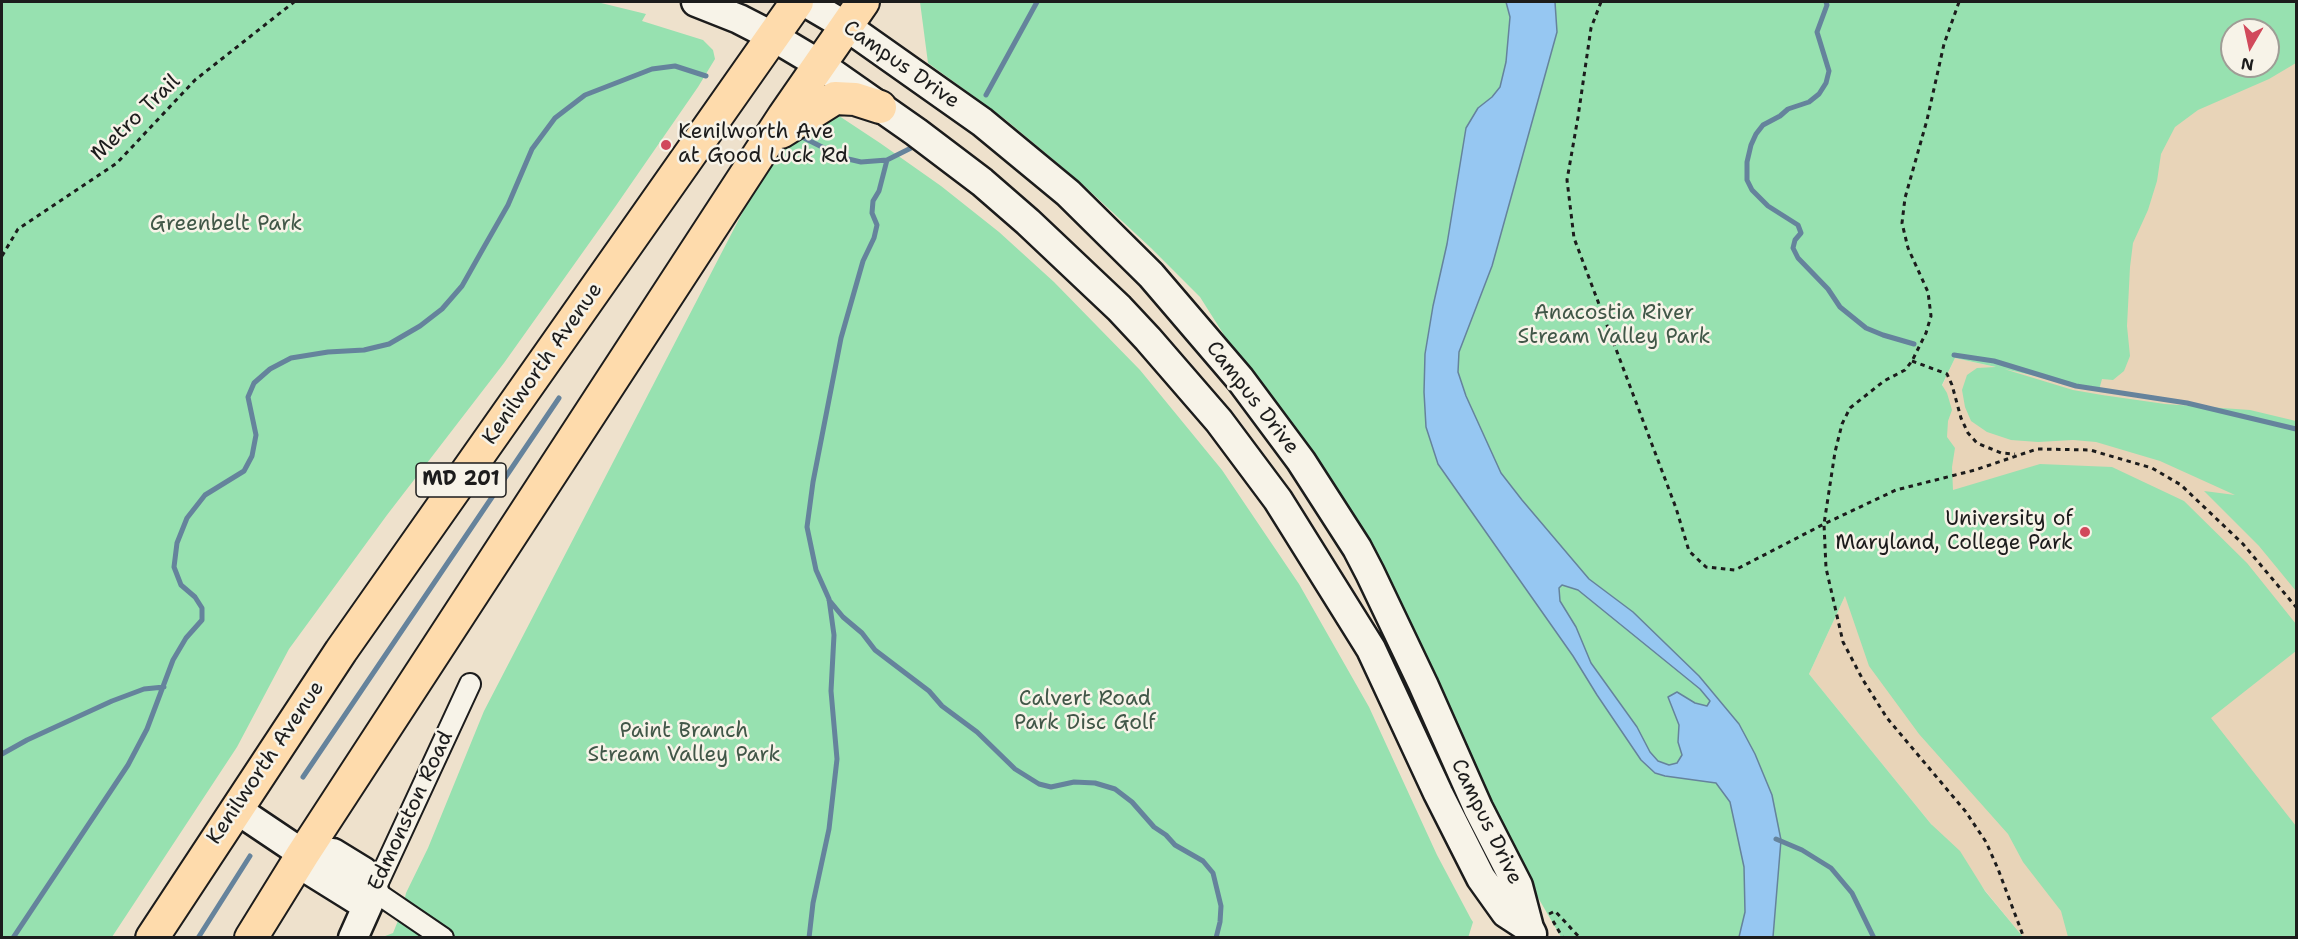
<!DOCTYPE html>
<style>
body{margin:0}
#map{position:relative;width:2298px;height:939px;overflow:hidden;background:#eee1cc;font-family:"Shantell Sans",sans-serif}
canvas{display:block}
.frame{position:absolute;inset:0;border:3px solid #1c1c1c;pointer-events:none}
.north{position:absolute;left:2220px;top:18px;width:60px;height:60px;box-sizing:border-box;background:#f7f3e8;border:2px solid #9f9d96;border-radius:50%;rotate:189deg;font-size:16px;font-weight:700;line-height:24px;text-align:center;color:#1c1c1c}
.north::after{content:'';display:block;margin:auto;width:21px;height:27px;background:#d1495b;clip-path:polygon(50% 0,100% 100%,50% 72%,0 100%)}
</style>
<div id="map">
<canvas width="2298" height="939"></canvas>
<div class="frame"></div>
<div class="north">N</div>
</div>
<script>
const context = document.querySelector('canvas').getContext('2d');
context.lineJoin = 'round';
function fill(path, color) {
  context.fillStyle = color;
  context.fill(path, 'evenodd');
}
function shape(rows) {
  const path = new Path2D();
  for (const r of rows) {
    path.moveTo(r[0], r[1]);
    for (let i = 2; i < r.length; i += 2) path.lineTo(r[i], r[i + 1]);
  }
  return path;
}
function trace(path, color, width, dash) {
  context.strokeStyle = color;
  context.lineWidth = width;
  context.lineCap = dash ? 'butt' : 'round';
  context.setLineDash(dash || []);
  context.stroke(path);
}
function drawText(font, color, halo, rows, align = 'center') {
  context.font = font + ' "Shantell Sans",sans-serif';
  context.lineWidth = 5;
  context.setLineDash([]);
  context.textBaseline = 'middle';
  context.strokeStyle = halo;
  context.fillStyle = color;
  for (const [text, x, y, turn = 0] of rows) {
    context.save();
    context.translate(x, y);
    context.rotate((+turn || 0) * Math.PI / 180);
    context.textAlign = isNaN(turn) ? turn : align;
    if (halo) context.strokeText(text, 0, 0);
    context.fillText(text, 0, 0);
    context.restore();
  }
}
const built = shape([
 [2296,2,2296,937,2023,937,1809,674,1955,358,2098,390,2082,301,2203,8],
 [2232,30,2268,30,2268,66,2232,66]
]);
const green = shape([
 [2,2,597,2,646,14,642,21,703,40,713,50,715,59,698,87,615,207,504,363,387,515,289,649,237,747,112,937,2,937],
 [920,2,2296,2,2296,63,2269,79,2198,110,2175,127,2161,154,2157,181,2148,210,2133,243,2130,267,2127,326,2130,356,2124,371,2113,380,2102,379,2099,390,2004,369,2073,390,2102,395,2165,404,2250,410,2296,421,2296,591,2259,546,2204,491,2235,495,2160,461,2096,442,2073,440,2038,442,2011,440,1987,432,1971,421,1965,407,1962,390,1967,375,1977,368,1996,367,1955,358,1942,385,1947,393,1952,410,1948,421,1947,437,1955,448,1952,467,1953,490,2040,464,2112,467,2184,501,2247,563,2296,624,2296,651,2211,718,2296,826,2296,937,2068,937,2061,911,2023,862,2008,834,1919,734,1869,666,1845,596,1809,674,1931,824,1960,851,1985,891,2023,937,1561,937,1533,889,1489,800,1430,662,1394,591,1250,376,1200,297,1151,248,1080,182,1006,120,928,63],
 [2232,30,2268,30,2268,66,2232,66],
 [821,104,880,143,941,186,999,232,1054,282,1140,370,1222,470,1299,584,1369,707,1437,855,1471,919,1473,922,1468,938,380,938,393,933,402,911,406,893,428,848,484,711,793,115]
]);
const water = shape([
 [1506,2,1555,2,1557,32,1492,266,1459,352,1458,372,1466,396,1501,473,1522,500,1589,579,1633,612,1699,676,1739,724,1755,754,1772,795,1781,840,1773,937,1739,937,1745,912,1744,867,1730,802,1716,783,1665,776,1655,773,1641,760,1597,695,1573,656,1438,464,1426,427,1424,392,1425,354,1433,306,1447,244,1466,128,1478,108,1492,97,1500,87,1506,62,1510,17,1506,2],
 [1562,585,1578,590,1700,689,1710,701,1707,706,1695,703,1677,692,1668,697,1679,725,1678,742,1682,755,1677,763,1669,765,1658,761,1650,752,1637,727,1591,663,1576,627,1560,601,1559,588,1562,585]
]);
const stream = shape([
 [1826,2,1827,5,1817,32,1829,71,1826,83,1819,94,1809,102,1788,109,1780,116,1763,125,1756,134,1751,145,1747,162,1747,180,1752,190,1768,206,1798,225,1801,233,1795,240,1793,248,1798,258,1828,289,1840,307,1866,328,1883,335,1914,344],
 [986,95,1037,2],
 [804,138,844,158,861,162,887,160,911,148],
 [1954,355,1994,361,2076,386,2187,403,2296,429],
 [829,600,843,617,862,633,875,650,929,691,942,706,977,732,1015,769,1039,784,1051,787,1074,782,1095,783,1115,789,1132,802,1154,827,1166,835,1175,845,1203,861,1213,873,1221,906,1220,922,1216,938],
 [2,754,27,740,112,701,144,689,164,687],
 [303,777,559,398],
 [1776,839,1802,850,1831,868,1852,893,1874,938],
 [13,938,128,765,147,729,173,660,186,638,202,620,202,608,195,597,181,585,174,567,177,543,187,518,205,495,244,471,252,456,256,435,248,397,254,383,270,369,291,358,328,352,364,350,389,344,420,326,442,309,462,286,484,247,508,205,532,149,555,118,585,95,652,69,675,66,706,76],
 [198,938,250,856],
 [809,938,813,903,829,829,837,759,831,691,834,635,829,599,816,570,807,527,813,482,841,338,863,261,874,238,877,225,872,213,873,201,879,191,887,160]
]);
const path = shape([
 [1601,2,1591,28,1578,117,1567,180,1574,238,1676,508,1689,551,1706,567,1735,570,1824,524,1896,490,1975,470,2037,449,2090,450,2152,468,2181,485,2243,544,2296,607],
 [1959,2,1944,44,1927,120,1905,198,1902,223,1908,248,1928,292,1931,316,1926,333,1912,361,1905,370,1884,381,1850,408,1842,424,1835,452,1824,524,1826,568,1843,642,1863,680,1887,718,1966,812,1986,842,1998,869,2024,938],
 [2,256,18,229,117,163,195,80,294,2],
 [1912,361,1947,374,1952,385,1961,418,1968,433,1977,443,2001,453,2015,454],
 [1549,914,1555,911,1580,938],
 [1553,921,1563,938]
]);
const street = shape([
 [443,938,374,891,470,684]
]);
const secondary = shape([
 [696,2,739,19,772,36,819,64,916,132,982,182,1028,222,1119,308,1148,339,1219,421,1278,500,1371,649,1438,793,1481,878,1506,913,1529,928],
 [805,2,846,26,982,122,1068,193,1151,275,1240,379,1301,461,1357,548,1370,573,1423,684,1478,808,1518,886,1529,928,1532,934],
 [236,809,303,854,311,871,356,899,374,891],
 [303,854,333,853,364,872,374,891],
 [353,938,374,891]
]);
const primary = shape([
 [781,132,835,98,855,99,880,107],
 [152,938,341,651,797,2],
 [251,938,303,854,784,116,863,2]
]);
const markers = [
 [666,145,6,"#d1495b"],
 [2085,532,6,"#d1495b"]
];
const shields = [
 [461,480,90]
];
const shieldNames = [
 ["MD 201",461,480]
];
const streetNames = [
 ["Campus Drive",901,65,35],
 ["Metro Trail",136,118,-44],
 ["Kenilworth Avenue",543,364,-55],
 ["Campus Drive",1252,398,52],
 ["Kenilworth Avenue",266,763,-56],
 ["Edmonston Road",411,811,-65],
 ["Campus Drive",1486,822,64]
];
const poiNames = [
 ["Kenilworth Ave",678,133],
 ["at Good Luck Rd",678,157],
 ["University of",2073,520,"right"],
 ["Maryland, College Park",2073,544,"right"]
];
const parkNames = [
 ["Greenbelt Park",226,225],
 ["Anacostia River",1614,314],
 ["Stream Valley Park",1614,338],
 ["Calvert Road",1085,700],
 ["Park Disc Golf",1085,724],
 ["Paint Branch",684,732],
 ["Stream Valley Park",684,756]
];
fill(built, '#e8d4b8');
fill(green, '#97e1b0');
fill(water, '#96c7f2');
trace(water, '#65839c', 1.5);
trace(stream, '#65839c', 5);
trace(street, '#1c1c1c', 24);
trace(secondary, '#1c1c1c', 33);
trace(primary, '#1c1c1c', 36);
trace(path, '#1c1c1c', 3, [4.5, 4.5]);
trace(street, '#f7f3e8', 20);
trace(secondary, '#f7f3e8', 28);
trace(primary, '#fedbac', 32);
for (const [x, y, r, color] of markers) {
  const dot = new Path2D();
  dot.arc(x, y, r, 0, 2 * Math.PI);
  context.fillStyle = color;
  context.fill(dot);
  trace(dot, '#f7f3e8', 2);
}
for (const [x, y, w] of shields) {
  const box = new Path2D();
  box.roundRect(x - w / 2, y - 17, w, 34, 4.5);
  context.fillStyle = '#f7f3e8';
  context.fill(box);
  trace(box, '#1c1c1c', 1.5);
}
drawText('bold 20px', '#1c1c1c', null, shieldNames);
drawText('21px', '#1c1c1c', '#f7f3e8', streetNames);
drawText('21px', '#1c1c1c', '#f7f3e8', poiNames, 'left');
drawText('21px', '#415748', '#f7f3e8', parkNames);
</script>
